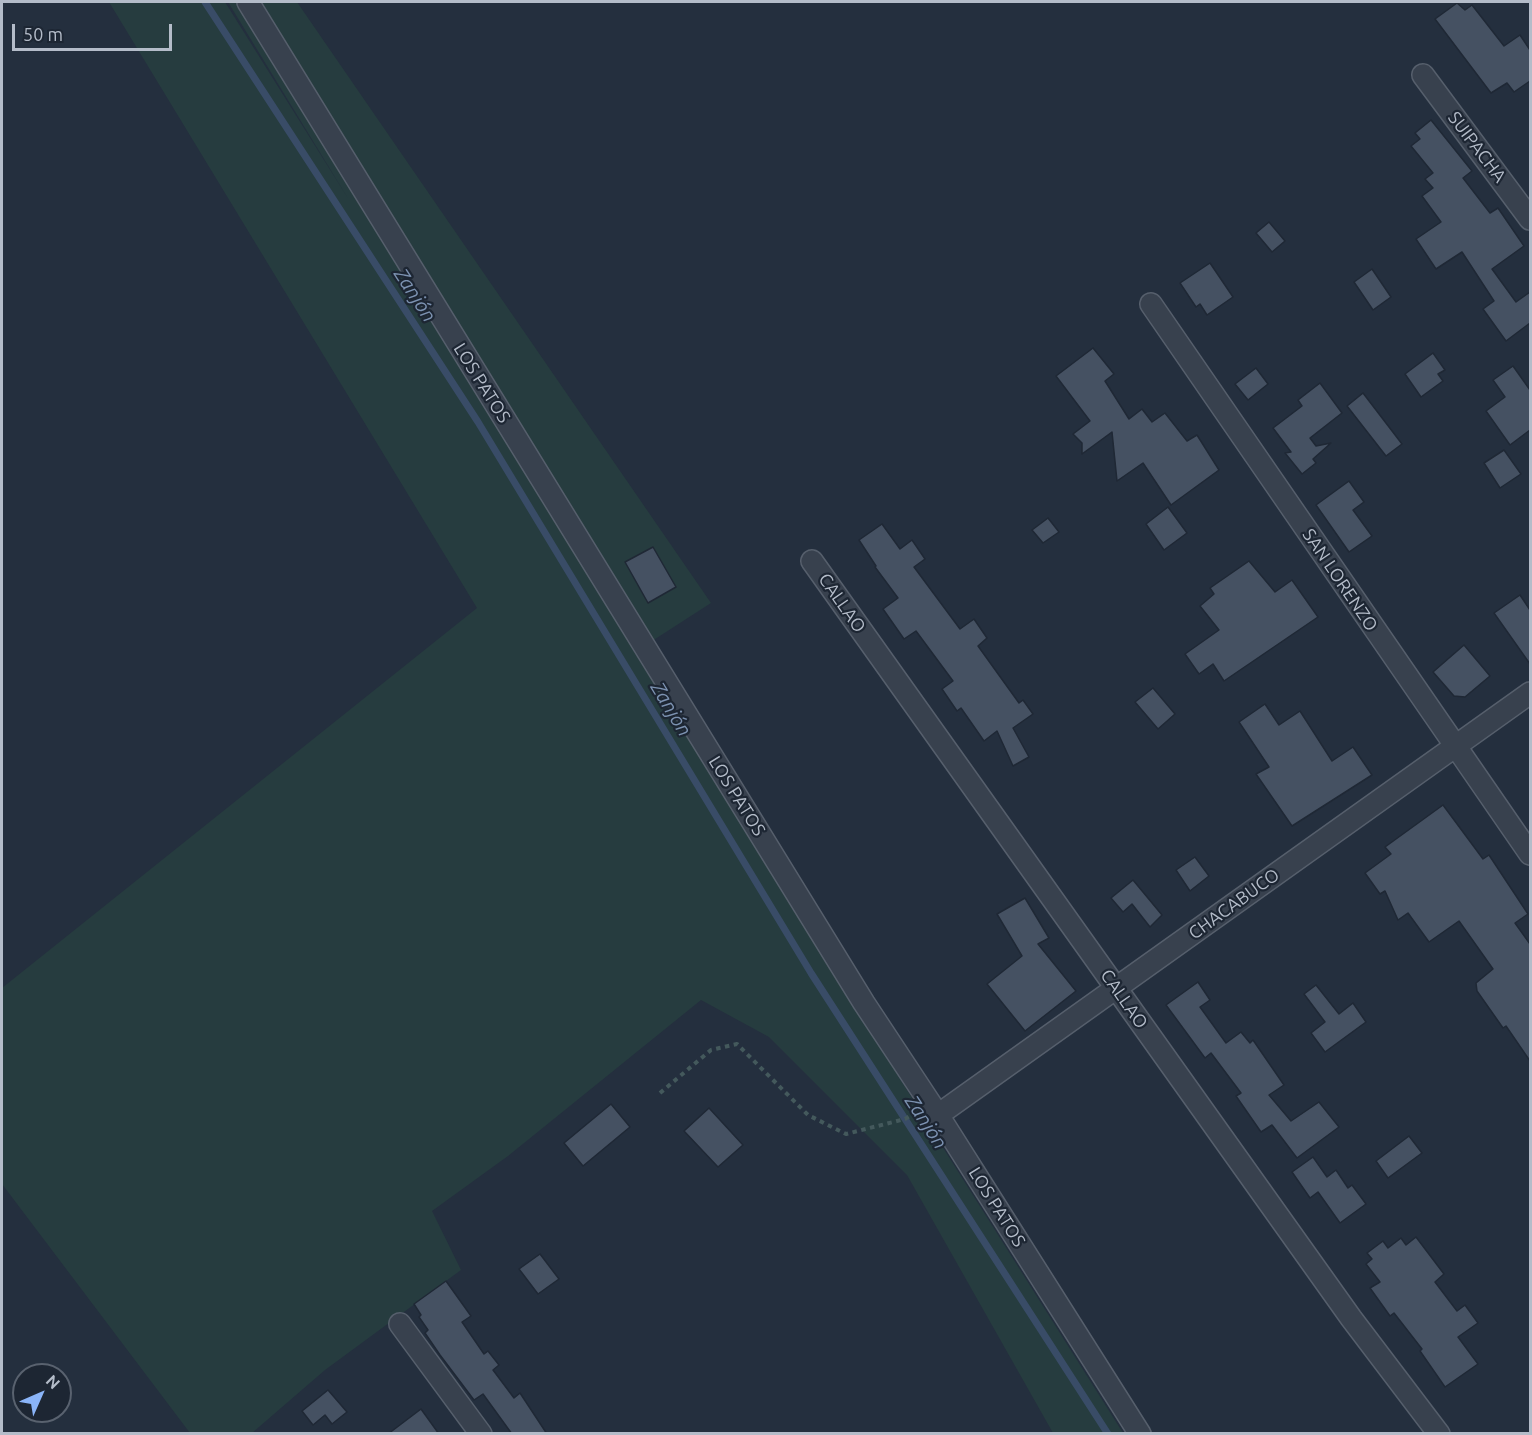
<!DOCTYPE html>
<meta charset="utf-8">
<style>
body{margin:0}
#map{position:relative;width:1532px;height:1435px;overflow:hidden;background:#242f3e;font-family:Ubuntu,sans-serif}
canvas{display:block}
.frame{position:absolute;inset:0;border:3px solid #b4bcc9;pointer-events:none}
.north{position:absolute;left:12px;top:1363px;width:60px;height:60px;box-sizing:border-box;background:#1d2633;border:2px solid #59626f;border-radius:50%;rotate:45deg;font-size:16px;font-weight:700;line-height:24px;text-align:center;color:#b4bcc9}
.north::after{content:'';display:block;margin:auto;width:21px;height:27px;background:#8ab4f8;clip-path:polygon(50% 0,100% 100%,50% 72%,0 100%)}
.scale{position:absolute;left:12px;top:24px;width:160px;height:27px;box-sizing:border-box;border:3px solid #b4bcc9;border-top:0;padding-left:8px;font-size:18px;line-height:21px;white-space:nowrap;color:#b4bcc9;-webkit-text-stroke:4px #1d2633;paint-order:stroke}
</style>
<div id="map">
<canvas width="1532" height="1435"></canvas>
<div class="frame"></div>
<div class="north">N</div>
<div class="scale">50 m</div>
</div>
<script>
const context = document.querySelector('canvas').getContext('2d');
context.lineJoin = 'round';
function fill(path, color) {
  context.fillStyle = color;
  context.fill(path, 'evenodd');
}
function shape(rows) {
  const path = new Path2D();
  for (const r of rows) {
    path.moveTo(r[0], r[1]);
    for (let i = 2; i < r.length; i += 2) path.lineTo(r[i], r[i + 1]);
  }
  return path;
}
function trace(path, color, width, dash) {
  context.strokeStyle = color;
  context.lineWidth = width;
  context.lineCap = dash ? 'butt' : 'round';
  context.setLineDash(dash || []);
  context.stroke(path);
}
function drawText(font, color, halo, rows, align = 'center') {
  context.font = font + ' Ubuntu,sans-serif';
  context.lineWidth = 4.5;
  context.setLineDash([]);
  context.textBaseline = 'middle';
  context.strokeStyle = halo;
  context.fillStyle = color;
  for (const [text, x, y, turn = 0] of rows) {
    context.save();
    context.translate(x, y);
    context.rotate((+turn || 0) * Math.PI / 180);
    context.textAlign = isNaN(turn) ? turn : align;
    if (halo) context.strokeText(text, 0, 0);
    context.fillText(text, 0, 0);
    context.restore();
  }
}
const green = shape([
 [109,2,225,2,349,200,228,2,297,2,711,603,649,643,633,650,935,1135,1123,1433,1053,1433,907,1175,769,1037,701,1000,508,1156,432,1211,461,1270,325,1370,252,1433,190,1433,2,1184,2,988,477,608]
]);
const stream = shape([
 [205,2,478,422,811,973,1108,1434]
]);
const building = shape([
 [1457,3,1465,10,1472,5,1504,46,1520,35,1530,50,1530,81,1514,92,1507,83,1491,93,1435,19,1457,3],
 [1431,120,1472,171,1463,178,1490,213,1498,208,1524,246,1492,269,1516,302,1530,292,1530,323,1506,341,1483,309,1494,301,1462,252,1436,269,1416,239,1441,222,1422,196,1433,188,1425,179,1433,173,1411,146,1420,139,1415,133,1431,120],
 [1269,222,1285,241,1272,252,1256,233,1269,222],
 [1210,263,1233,297,1207,315,1200,304,1196,307,1180,283,1210,263],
 [1372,269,1391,297,1373,310,1354,282,1372,269],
 [1093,348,1114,374,1105,381,1129,419,1142,409,1152,422,1165,413,1187,441,1197,435,1219,470,1171,505,1143,463,1117,481,1112,432,1082,454,1082,443,1073,434,1090,421,1056,376,1093,348],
 [1433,353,1445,370,1438,374,1443,381,1421,397,1405,374,1433,353],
 [1513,366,1530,390,1530,430,1510,445,1486,411,1505,397,1493,380,1513,366],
 [1256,368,1268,384,1248,400,1235,384,1256,368],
 [1320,383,1342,413,1310,438,1316,446,1331,443,1313,459,1316,463,1302,474,1285,453,1291,452,1273,428,1302,406,1298,400,1320,383],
 [1363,393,1402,444,1386,456,1347,406,1363,393],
 [1504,450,1521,474,1500,488,1484,463,1504,450],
 [1349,481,1364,502,1353,510,1372,536,1349,552,1316,505,1349,481],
 [1168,507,1187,533,1164,550,1146,524,1168,507],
 [1048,518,1059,532,1043,543,1032,530,1048,518],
 [882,524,900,549,912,540,925,559,914,567,960,629,974,619,987,638,978,646,1019,703,1023,700,1033,714,1013,728,1029,757,1013,766,997,731,984,741,961,708,957,711,942,689,953,681,916,631,904,639,883,609,898,598,875,567,876,566,859,540,882,524],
 [653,547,676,587,648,603,625,562,653,547],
 [1249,561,1275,592,1292,580,1318,617,1224,681,1213,664,1199,674,1185,654,1219,630,1200,606,1214,594,1210,588,1249,561],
 [1520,595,1530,610,1530,664,1494,613,1520,595],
 [1464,645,1490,676,1465,697,1454,696,1433,672,1464,645],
 [1153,688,1175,714,1158,729,1135,702,1153,688],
 [1265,704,1279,725,1300,711,1332,761,1353,747,1372,775,1292,826,1256,774,1269,767,1239,722,1265,704],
 [1443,805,1483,859,1489,855,1528,914,1515,923,1530,944,1530,1061,1506,1026,1503,1028,1477,991,1476,983,1493,969,1459,921,1429,942,1408,913,1398,920,1385,891,1380,894,1365,873,1391,854,1385,847,1443,805],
 [1195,857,1209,876,1190,891,1176,870,1195,857],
 [1133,880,1162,915,1150,927,1132,904,1123,912,1111,898,1133,880],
 [1025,898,1049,938,1038,944,1076,991,1025,1031,987,984,1022,956,997,914,1025,898],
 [1198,982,1210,1000,1200,1007,1226,1043,1241,1032,1250,1043,1253,1040,1284,1085,1269,1095,1291,1121,1319,1102,1339,1127,1297,1158,1272,1125,1261,1132,1236,1096,1241,1093,1211,1053,1205,1058,1166,1005,1198,982],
 [1316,985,1339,1014,1353,1003,1366,1022,1325,1052,1311,1033,1325,1022,1304,994,1316,985],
 [611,1104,630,1127,583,1166,564,1143,611,1104],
 [709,1108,743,1145,718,1167,684,1131,709,1108],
 [1409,1136,1422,1153,1388,1178,1376,1161,1409,1136],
 [1313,1157,1327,1177,1336,1170,1348,1188,1352,1185,1366,1204,1340,1223,1318,1192,1310,1198,1292,1172,1313,1157],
 [1416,1237,1444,1274,1435,1282,1457,1311,1465,1305,1478,1323,1458,1337,1478,1364,1445,1387,1420,1351,1422,1349,1394,1313,1390,1316,1370,1288,1380,1282,1366,1264,1372,1259,1367,1253,1383,1241,1388,1248,1401,1238,1406,1245,1416,1237],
 [540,1254,559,1279,538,1294,519,1269,540,1254],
 [446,1281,471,1316,462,1322,484,1354,488,1351,499,1365,493,1370,514,1398,520,1393,547,1434,512,1434,483,1394,474,1400,440,1355,425,1333,428,1330,419,1317,421,1315,414,1304,446,1281],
 [328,1390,347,1412,332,1424,325,1415,313,1425,302,1411,328,1390],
 [421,1409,439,1434,388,1434,421,1409]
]);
const path = shape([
 [660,1093,711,1050,737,1044,808,1115,846,1134,905,1119,915,1113]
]);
const street = shape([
 [248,2,864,1003,938,1115,1140,1434],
 [1423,75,1530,219],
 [1151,304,1530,854],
 [812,561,1351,1318,1439,1434],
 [938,1115,1530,693],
 [400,1324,481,1434]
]);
const streetNames = [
 ["SUIPACHA",1477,147,53],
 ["LOS PATOS",482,383,58],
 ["SAN LORENZO",1340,580,56],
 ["CALLAO",842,603,55],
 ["LOS PATOS",737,796,58],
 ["CHACABUCO",1234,904,-36],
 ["CALLAO",1124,999,55],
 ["LOS PATOS",997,1207,58]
];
const waterNames = [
 ["Zanjón",415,295,57],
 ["Zanjón",671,709,59],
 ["Zanjón",926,1122,57]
];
fill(green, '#263c3f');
trace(stream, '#394c67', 7);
fill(building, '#455162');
trace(building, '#1f2835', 1.5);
trace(street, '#565f6c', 24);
trace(path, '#44595c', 4, [4.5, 4.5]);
trace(street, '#38414e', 21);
drawText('18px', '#b4bcc9', '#1d2633', streetNames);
drawText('italic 20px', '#7c92b1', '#1d2633', waterNames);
</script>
